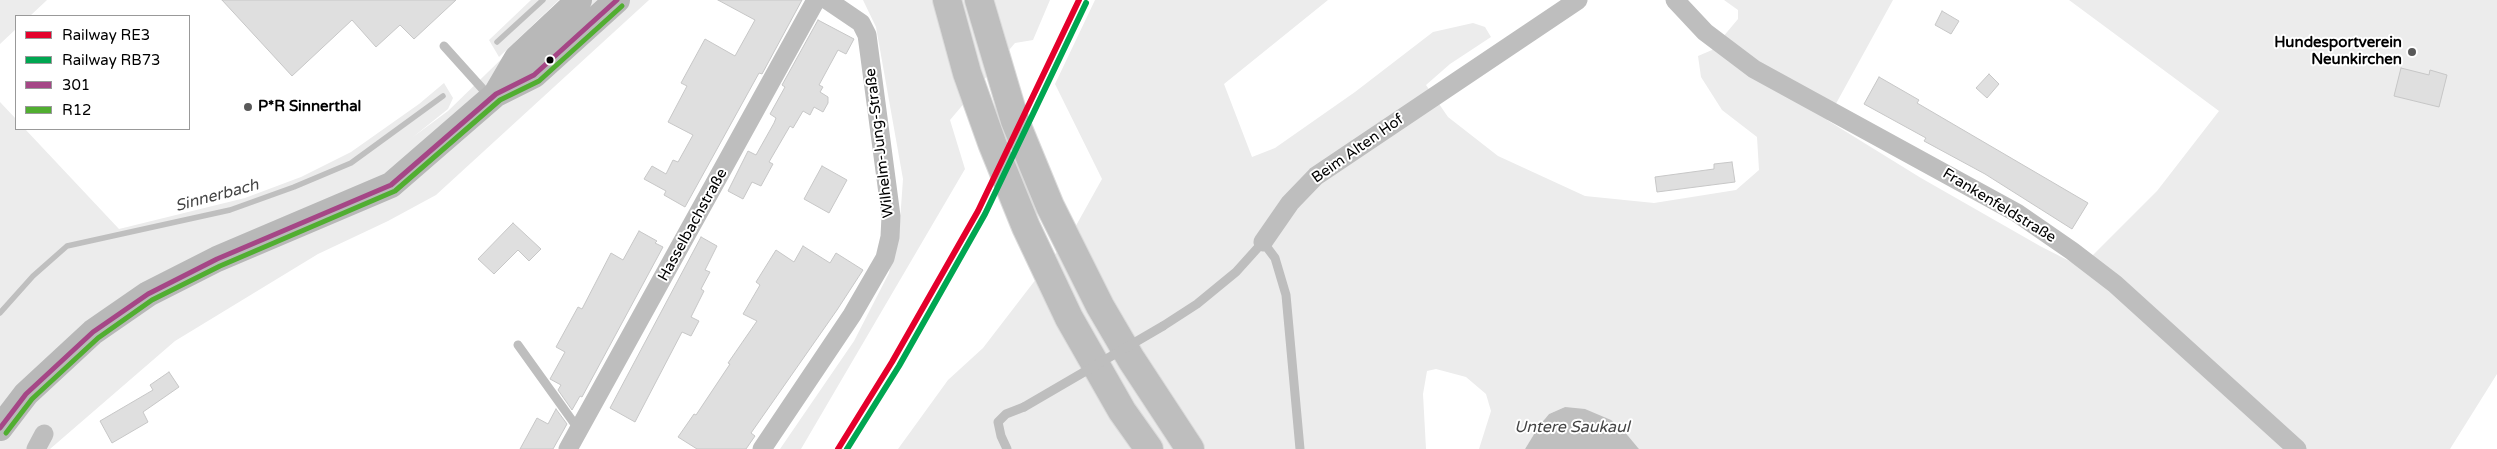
<!DOCTYPE html>
<meta charset="utf-8">
<style>
body{margin:0}
#map{position:relative;width:2497px;height:449px;overflow:hidden;background:#fff;font-family:"Varela Round",sans-serif}
canvas{display:block}
.legend{position:absolute;left:15px;top:15px;width:175px;height:115px;box-sizing:border-box;background:#fff;border:1px solid #999;margin:0;padding:6px 9px;list-style:none;font-size:15px;color:#000}
.legend li{display:flex;align-items:center;gap:10px;height:25px}
.legend b{width:25px;border:1px solid #999}
</style>
<div id="map">
<canvas width="2497" height="449"></canvas>
<ul class="legend">
<li><b style="height:6px;background:#e4002b"></b>Railway RE3</li>
<li><b style="height:6px;background:#00a651"></b>Railway RB73</li>
<li><b style="height:6px;background:#a54686"></b>301</li>
<li><b style="height:6px;background:#51ae31"></b>R12</li>
</ul>
</div>
<script>
const context = document.querySelector('canvas').getContext('2d');
context.lineJoin = 'round';
function fill(path, color) {
  context.fillStyle = color;
  context.fill(path, 'evenodd');
}
function shape(rows) {
  const path = new Path2D();
  for (const r of rows) {
    path.moveTo(r[0], r[1]);
    for (let i = 2; i < r.length; i += 2) path.lineTo(r[i], r[i + 1]);
  }
  return path;
}
function trace(path, color, width, dash) {
  context.strokeStyle = color;
  context.lineWidth = width;
  context.lineCap = dash ? 'butt' : 'round';
  context.setLineDash(dash || []);
  context.stroke(path);
}
function drawText(font, color, halo, rows, align = 'center') {
  context.font = font + ' "Varela Round",sans-serif';
  context.lineWidth = 4;
  context.setLineDash([]);
  context.textBaseline = 'middle';
  context.strokeStyle = halo;
  context.fillStyle = color;
  for (const [text, x, y, turn = 0] of rows) {
    context.save();
    context.translate(x, y);
    context.rotate((+turn || 0) * Math.PI / 180);
    context.textAlign = isNaN(turn) ? turn : align;
    if (halo) context.strokeText(text, 0, 0);
    context.fillText(text, 0, 0);
    context.restore();
  }
}
const green = shape([
 [0,0,47,0,30,16,16,16,16,29,0,44],
 [531,0,559,0,499,57,489,40],
 [562,0,649,0,436,195,388,221,318,254,175,341,50,449,0,449,0,102,16,119,16,129,25,129,119,229,245,198,301,177,351,152,419,104,444,83,453,98,448,109,413,137,448,111],
 [863,0,1050,0,1033,40,1015,43,950,120,965,169,801,449,780,449,854,341,889,273,900,221,903,179,876,27],
 [1095,0,1328,0,1224,84,1252,157,1275,148,1355,92,1433,32,1473,23,1485,27,1491,37,1450,64,1426,85,1448,117,1498,156,1585,196,1654,203,1736,190,1759,170,1757,137,1722,110,1701,77,1698,56,1712,50,1738,19,1738,10,1724,0,1893,0,1827,120,1921,178,2040,246,2081,267,2157,191,2219,111,2069,0,2497,0,2497,374,2450,449,1639,449,1624,431,1565,407,1549,414,1539,426,1525,449,1479,449,1491,411,1486,394,1466,377,1436,369,1427,371,1423,394,1426,449,898,449,948,380,983,348,1073,231,1102,179,1055,84]
]);
const water = shape([
 [1565,407,1585,409,1611,420,1624,431,1639,449,1525,449,1539,426,1549,414]
]);
const stream = shape([
 [497,42,543,0],
 [0,313,33,276,67,246,230,210,294,187,351,163,443,96]
]);
const building = shape([
 [222,0,456,0,414,39,400,25,376,47,352,20,292,76,222,0],
 [718,0,802,0,762,74,759,73,685,207,664,195,666,191,644,179,652,166,666,174,673,160,678,162,693,135,668,122,687,86,681,83,705,39,735,56,755,20,718,0],
 [1942,11,1959,21,1951,34,1935,25,1942,11],
 [818,20,854,39,846,54,838,50,819,85,823,87,820,92,828,97,828,103,823,112,814,107,810,115,803,111,793,128,790,126,769,162,773,164,761,186,752,182,743,199,728,191,748,151,756,155,774,123,776,118,770,114,785,87,782,85,818,20],
 [2401,68,2429,75,2430,70,2447,75,2439,107,2394,96,2401,68],
 [1989,74,1999,84,1987,98,1976,88,1989,74],
 [1879,77,1919,100,1917,103,2088,203,2072,229,1985,174,1924,141,1926,138,1864,104,1879,77],
 [1732,162,1735,182,1657,192,1655,177,1714,169,1714,164,1732,162],
 [822,166,847,180,829,213,804,199,822,166],
 [513,223,541,249,529,261,518,250,494,274,478,259,513,223],
 [639,231,657,241,655,243,663,247,582,397,580,396,572,410,558,390,561,385,550,379,565,352,556,347,578,307,582,309,611,253,623,260,639,231],
 [701,237,717,246,705,270,710,272,701,289,704,291,691,317,699,321,691,336,682,332,635,422,610,408,701,237],
 [803,246,830,263,836,253,863,270,837,310,751,433,755,436,746,449,697,449,678,437,694,414,696,415,730,364,728,363,757,321,743,314,760,285,756,282,776,250,794,262,803,246],
 [169,372,179,387,143,412,148,422,112,443,100,421,153,390,150,385,169,372],
 [556,409,567,424,553,449,520,449,537,418,548,424,556,409]
]);
const service = shape([
 [444,46,489,96],
 [1163,326,1197,304,1236,272,1263,242,1275,258,1286,295,1300,449],
 [518,345,579,430],
 [1007,449,1001,436,998,422,1006,414,1024,407]
]);
const minor = shape([
 [1675,0,1705,32,1754,69,2017,213,2072,251,2115,284,2297,449],
 [1263,242,1290,203,1316,176,1578,0],
 [36,449,44,434],
 [568,449,816,0],
 [762,449,852,315,885,258,890,237,891,216,867,35,861,23,827,0]
]);
const secondary = shape([
 [496,94,517,58,579,0],
 [0,428,26,394,93,332,148,294,217,259,391,185,496,94,534,75,617,0]
]);
const trunk = shape([
 [947,0,967,73,992,143,1026,227,1069,318,1122,411,1149,449],
 [979,0,1015,121,1050,206,1100,306,1131,359,1190,449]
]);
const serviceBridge = shape([
 [1024,407,1163,326]
]);
const bus1 = shape([
 [0,428,26,394,93,332,148,294,217,259,391,185,496,94,534,75,617,0]
]);
const bus2 = shape([
 [6,433,32,399,98,338,152,300,220,266,395,191,500,100,539,81,622,6]
]);
const rail1 = shape([
 [838,449,892,362,978,211,1079,0]
]);
const rail2 = shape([
 [847,449,899,366,985,214,1086,3]
]);
const markers = [
 [2412,52,5,"#595959"],
 [550,60,4.5,"#000"],
 [248,107,5,"#595959"]
];
const poiNames = [
 ["Hundesportverein",2402,43],
 ["Neunkirchen",2402,60],
 ["P*R Sinnerthal",258,107,"left"]
];
const streetNames = [
 ["Wilhelm-Jung-Straße",880,143,-97],
 ["Beim Alten Hof",1358,149,-35],
 ["Frankenfeldstraße",1999,206,31],
 ["Hasselbachstraße",693,225,-61]
];
const waterNames = [
 ["Sinnerbach",217,196,-15],
 ["Untere Saukaul",1572,428]
];
fill(green, '#ececec');
fill(water, '#bfbfbf');
trace(stream, '#bfbfbf', 5.5);
fill(building, '#dfdfdf');
trace(building, '#c7c7c7', 1);
trace(trunk, '#dbdbdb', 30);
trace(service, '#bebebe', 9);
trace(minor, '#bebebe', 19);
trace(secondary, '#b8b8b8', 26);
trace(trunk, '#bebebe', 28);
trace(serviceBridge, '#bebebe', 9);
trace(bus1, '#a54686', 5);
trace(bus2, '#51ae31', 5);
trace(rail1, '#e4002b', 6);
trace(rail2, '#00a651', 6);
for (const [x, y, r, color] of markers) {
  const dot = new Path2D();
  dot.arc(x, y, r, 0, 2 * Math.PI);
  context.fillStyle = color;
  context.fill(dot);
  trace(dot, '#fff', 2);
}
drawText('bold 15px', '#000', '#fff', poiNames, 'right');
drawText('15px', '#000', '#fff', streetNames);
drawText('italic 16px', '#444', '#fff', waterNames);
</script>
